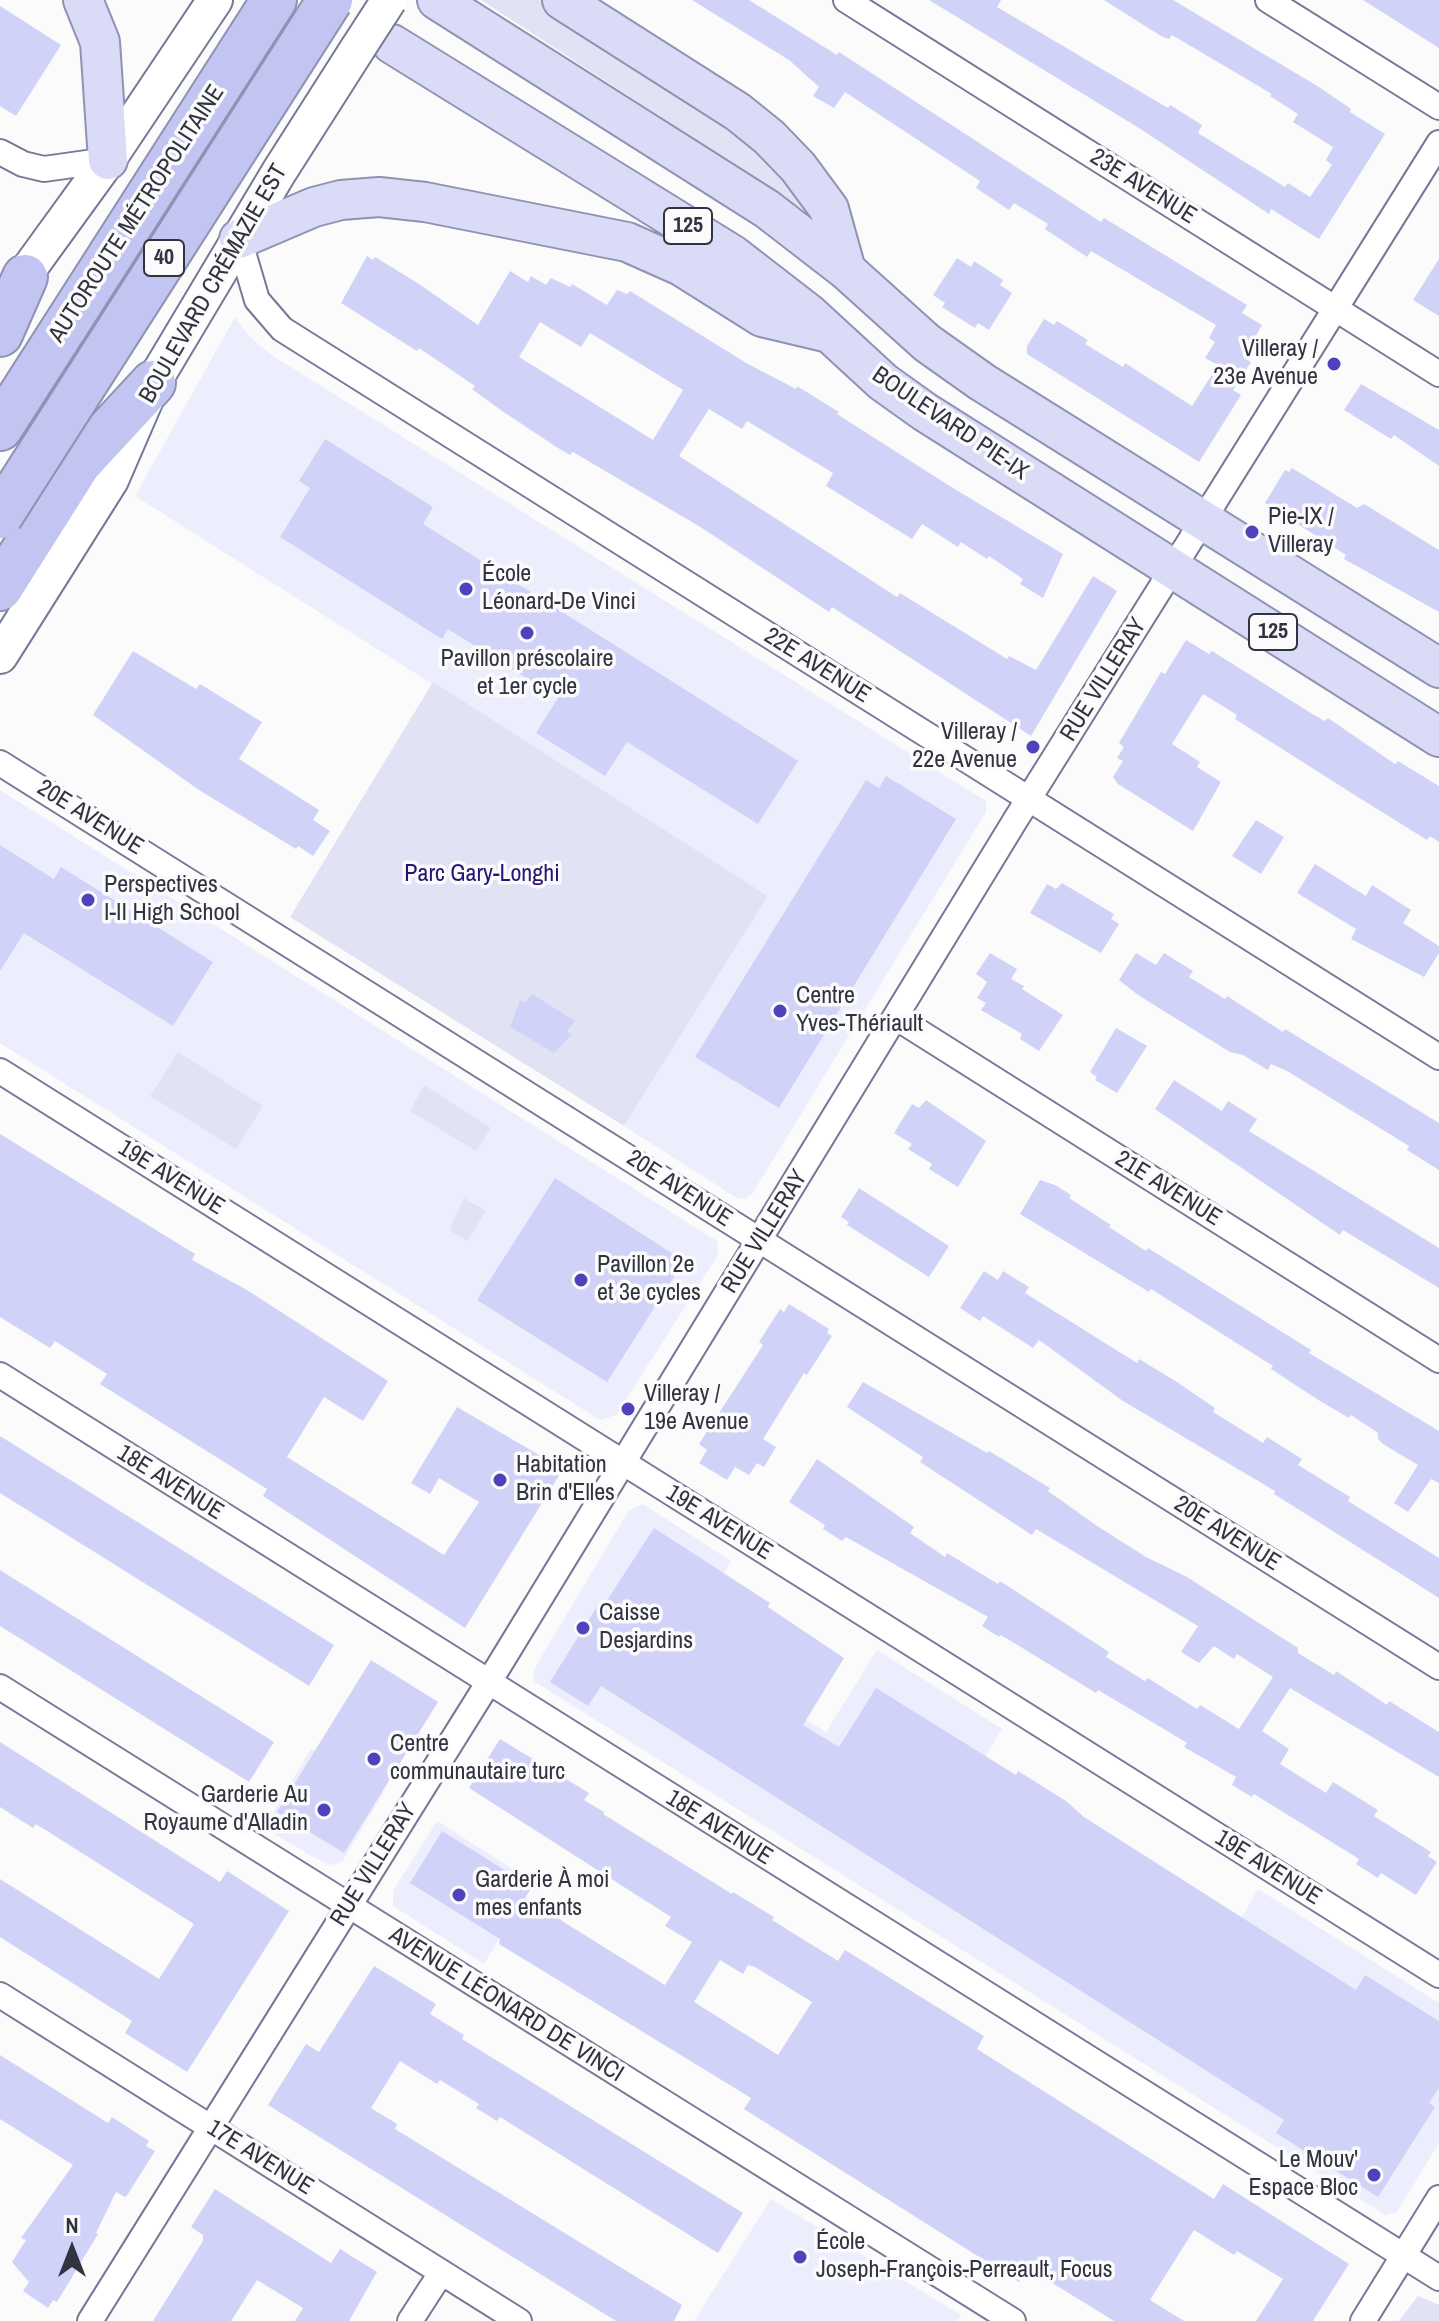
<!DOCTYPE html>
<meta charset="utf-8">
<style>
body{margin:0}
#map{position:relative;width:1439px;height:2321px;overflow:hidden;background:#fbfbfb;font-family:"Archivo Narrow",sans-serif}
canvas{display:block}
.north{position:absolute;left:32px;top:2209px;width:80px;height:80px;-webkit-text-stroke:6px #fbfbfb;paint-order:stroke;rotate:0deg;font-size:22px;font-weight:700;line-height:32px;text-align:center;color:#323340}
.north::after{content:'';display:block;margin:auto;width:28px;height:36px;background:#323340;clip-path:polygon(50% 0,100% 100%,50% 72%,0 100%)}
</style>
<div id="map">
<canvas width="1439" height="2321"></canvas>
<div class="north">N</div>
</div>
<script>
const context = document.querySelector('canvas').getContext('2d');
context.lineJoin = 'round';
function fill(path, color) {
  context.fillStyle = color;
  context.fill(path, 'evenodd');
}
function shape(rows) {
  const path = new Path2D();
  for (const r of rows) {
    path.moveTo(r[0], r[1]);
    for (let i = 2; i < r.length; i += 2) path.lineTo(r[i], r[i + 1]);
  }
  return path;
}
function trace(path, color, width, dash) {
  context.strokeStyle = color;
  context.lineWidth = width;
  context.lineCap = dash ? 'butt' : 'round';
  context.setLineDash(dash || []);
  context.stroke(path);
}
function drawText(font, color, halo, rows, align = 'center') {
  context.font = font + ' "Archivo Narrow",sans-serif';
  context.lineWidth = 7;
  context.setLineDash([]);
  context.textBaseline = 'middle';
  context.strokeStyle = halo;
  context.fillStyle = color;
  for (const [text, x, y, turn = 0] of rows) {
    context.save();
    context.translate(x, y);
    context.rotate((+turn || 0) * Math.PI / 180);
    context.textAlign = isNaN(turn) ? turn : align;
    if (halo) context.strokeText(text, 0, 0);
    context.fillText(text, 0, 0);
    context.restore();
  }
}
const built = shape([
 [235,317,249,336,273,356,986,801,986,812,752,1194,745,1199,737,1198,624,1126,768,896,135,496],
 [0,790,717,1241,718,1255,616,1415,600,1420,0,1043],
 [643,1504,731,1561,683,1644,826,1732,877,1650,1002,1729,950,1814,1210,1974,1258,1889,1439,2003,1439,2143,1397,2212,1385,2215,535,1682,533,1677,536,1666,629,1510],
 [311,1749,384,1792,342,1862,333,1865,324,1863,264,1828],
 [437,1821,533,1882,484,1964,393,1906,393,1891],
 [771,2199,961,2315,957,2321,694,2321]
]);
const green = shape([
 [481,0,542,0,566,19,742,132,812,208,807,212],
 [433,682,768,896,624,1126,290,917],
 [178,1052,263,1106,236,1149,150,1096],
 [424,1085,491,1128,476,1151,410,1111],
 [464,1198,486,1211,467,1241,449,1230],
 [1418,2296,1439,2305,1439,2321,1399,2321]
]);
const building = shape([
 [692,0,749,0,837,55,839,52,1101,222,1104,218,1247,305,1242,313,1262,325,1244,358,1251,362,1233,390,1241,395,1199,462,1027,354,1027,346,1044,319,1054,325,1057,321,1088,340,1085,344,1123,367,1125,363,1192,406,1218,365,1205,358,1215,342,1209,338,1216,325,1091,251,1087,257,1045,229,1048,224,1014,203,1009,210,976,188,980,181,845,92,834,108,813,96,819,87,789,60],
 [929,0,1001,0,997,7,1168,108,1170,105,1202,125,1198,133,1285,187,1288,183,1310,197,1332,165,1326,160,1333,147,1293,122,1298,114,1270,96,1272,94,1172,35,1169,39,1161,36,1104,0,1173,0,1319,87,1351,109,1350,112,1385,134,1319,239,1271,209,1269,214,1139,128],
 [1363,0,1439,0,1439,48],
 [0,6,61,45,16,116,0,106],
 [367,256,373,260,375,257,416,282,478,325,510,271,528,282,531,276,546,285,551,278,570,287,572,284,607,305,617,290,627,294,630,291,748,364,796,389,797,386,839,412,837,414,948,485,1063,554,1043,598,1020,584,1023,579,989,556,987,559,961,542,958,547,922,524,912,539,826,486,833,473,747,421,742,429,709,409,679,456,897,597,900,593,1007,659,1009,656,1036,670,1093,576,1117,591,1031,736,832,607,829,612,702,528,573,452,570,455,558,448,502,411,472,389,475,386,419,348,417,351,341,303],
 [540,322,581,347,590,333,683,390,653,440,519,357],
 [957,258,971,267,974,261,1003,280,1000,285,1012,293,989,330,978,323,975,328,942,307,945,303,933,295],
 [1439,259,1439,316,1413,300],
 [1361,384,1439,430,1439,466,1394,435,1391,439,1344,410],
 [325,439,433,507,423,524,798,761,758,824,627,742,605,776,536,733,558,698,448,629,442,639,280,537,310,488,299,481],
 [1292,468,1357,508,1364,504,1439,550,1439,612,1344,559,1346,555,1265,503,1285,470,1289,472],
 [1186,640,1209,654,1212,651,1314,715,1325,721,1328,718,1395,764,1398,761,1439,786,1439,842,1430,836,1427,840,1361,799,1235,719,1237,715,1203,694,1172,744,1200,762,1197,767,1221,782,1193,831,1118,784,1113,777,1123,761,1117,758,1124,747,1119,743,1161,672,1165,674],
 [133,651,196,689,200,684,262,722,239,759,319,810,313,820,330,831,313,856,298,846,296,849,199,790,93,715],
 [886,776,956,819,779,1108,695,1057,866,780,879,788],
 [1256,820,1284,837,1261,874,1232,856],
 [0,845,54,879,61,867,213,962,173,1026,24,933,0,971],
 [1315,864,1366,896,1372,885,1411,910,1403,923,1439,946,1439,953,1424,977,1351,939,1356,929,1297,893],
 [1062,883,1114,914,1111,919,1119,924,1101,953,1030,913,1047,884,1056,889],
 [990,953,1017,969,1011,979,1024,986,1022,989,1063,1015,1039,1051,1020,1039,1022,1034,981,1010,986,1003,977,998,987,982,976,974],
 [1136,953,1156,965,1164,953,1193,971,1189,977,1225,999,1227,996,1283,1032,1285,1029,1439,1123,1439,1170,1407,1150,1409,1146,1287,1071,1271,1064,1268,1070,1243,1055,1230,1052,1138,995,1119,980],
 [532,994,575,1021,567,1031,572,1034,554,1053,510,1027,520,1000,525,1003],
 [1116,1028,1147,1046,1117,1093,1095,1080,1097,1077,1090,1072],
 [1174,1080,1222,1111,1228,1101,1257,1119,1249,1131,1439,1248,1439,1288,1343,1230,1340,1235,1155,1109],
 [926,1100,986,1141,958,1187,929,1169,932,1164,908,1149,912,1144,894,1133,912,1104,919,1108],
 [0,1134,195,1254,192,1260,247,1290,388,1381,363,1421,324,1397,287,1457,444,1555,479,1502,439,1478,430,1494,411,1483,457,1407,563,1469,465,1628,263,1496,267,1489,100,1384,107,1374,55,1341,50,1348,0,1317],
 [555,1178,684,1261,607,1382,477,1300],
 [1040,1180,1055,1185,1071,1195,1069,1198,1111,1225,1109,1227,1146,1251,1148,1248,1311,1350,1309,1353,1439,1431,1439,1483,1431,1479,1408,1512,1394,1503,1418,1465,1383,1444,1378,1439,1378,1433,1351,1415,1349,1418,1320,1401,1271,1369,1273,1366,1151,1289,1149,1292,1020,1214],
 [859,1188,949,1246,929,1277,847,1225,849,1222,841,1217],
 [984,1271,998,1280,1003,1271,1029,1287,1025,1293,1137,1363,1139,1359,1177,1382,1215,1408,1213,1412,1263,1443,1267,1437,1302,1459,1298,1465,1350,1497,1348,1501,1439,1558,1439,1598,1274,1494,1275,1491,1123,1401,1039,1340,1033,1348,983,1316,980,1321,960,1308],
 [789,1304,829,1329,827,1333,832,1336,807,1375,804,1373,763,1439,776,1447,764,1467,757,1463,749,1475,735,1467,727,1480,699,1463,707,1450,699,1444,763,1345,759,1342,780,1309,784,1312],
 [863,1382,987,1453,989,1451,1050,1488,1048,1491,1097,1526,1146,1557,1187,1577,1298,1648,1298,1653,1334,1675,1336,1671,1387,1705,1389,1701,1439,1732,1439,1777,1290,1688,1262,1731,1289,1749,1280,1764,1326,1793,1333,1782,1378,1810,1374,1816,1431,1852,1428,1856,1437,1862,1416,1895,1381,1873,1378,1878,1356,1864,1359,1859,1254,1794,1252,1797,1232,1785,1236,1777,1184,1747,1187,1743,1169,1732,1098,1690,1096,1693,1001,1635,999,1637,982,1626,988,1617,846,1537,842,1541,823,1529,825,1525,789,1502,817,1459,914,1527,910,1533,945,1557,947,1553,998,1584,1000,1581,1109,1652,1106,1657,1145,1681,1148,1678,1197,1709,1200,1705,1239,1729,1273,1677,1237,1654,1234,1659,1214,1646,1199,1663,1181,1652,1198,1626,1036,1529,1032,1535,920,1462,923,1457,847,1407],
 [0,1436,334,1645,309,1686,0,1493],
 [654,1528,770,1603,768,1607,844,1658,803,1725,839,1747,876,1688,1016,1775,1018,1771,1066,1801,1084,1817,1356,1990,1365,1975,1439,2021,1439,2088,1429,2103,1435,2107,1378,2197,1276,2133,1284,2120,601,1686,588,1706,550,1682,598,1605,602,1608],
 [0,1570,274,1742,249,1782,0,1626],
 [371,1660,438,1702,344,1853,277,1812],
 [500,1739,589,1793,584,1800,604,1812,603,1814,732,1894,733,1892,774,1917,772,1920,838,1961,845,1950,984,2036,977,2049,1214,2199,1223,2184,1349,2264,1313,2321,1256,2321,1283,2279,1237,2251,1234,2255,1194,2230,1150,2300,1184,2321,1114,2321,1028,2268,1019,2282,744,2109,751,2098,499,1944,500,1939,410,1883,442,1831,532,1887,525,1898,665,1985,692,1942,665,1926,671,1917,469,1788],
 [720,1960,743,1974,748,1965,755,1967,812,2002,778,2055,694,2002],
 [0,1742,220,1882,227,1871,289,1911,187,2072,125,2033,132,2021,0,1937,0,1879,159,1979,194,1924,36,1824,33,1828,0,1807],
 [374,1966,436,2004,430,2014,464,2035,462,2039,743,2213,718,2253,500,2117,497,2121,476,2108,479,2104,440,2080,437,2084,400,2061,371,2108,397,2124,395,2129,413,2140,682,2305,674,2321,616,2321,268,2105,306,2044,319,2052],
 [0,2055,108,2123,112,2117,149,2141,146,2146,155,2151,128,2194,125,2197,116,2192,96,2233,98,2234,57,2302,53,2300,48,2308,23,2291,29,2282,12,2262,26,2240,21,2238,73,2165,0,2119],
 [215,2189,331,2263,340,2249,377,2272,349,2321,295,2321,303,2308,257,2280,231,2321,153,2321,203,2241,203,2235,191,2227]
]);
const minor = shape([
 [846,0,1439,374],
 [1268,0,1439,107],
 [0,152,23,164,44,169,108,160],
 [239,239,257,300,282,329,1439,1057],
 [0,763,1439,1667],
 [897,1018,1439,1360],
 [0,1071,1439,1975],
 [0,1375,1439,2278],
 [0,1687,1013,2321],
 [0,1995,519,2321],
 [90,2321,500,1664,1016,819,1439,143],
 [410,2321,441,2273],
 [1363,2321,1439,2198]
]);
const secondary = shape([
 [10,295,108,160,215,0],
 [0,656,111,480,153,383,279,172,358,48]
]);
const primary = shape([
 [83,0,100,42,108,160],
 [437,0,767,209,846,270,927,343,982,382,1439,668],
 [562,0,738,112,769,137,798,167,829,209,846,270],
 [392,44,733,255,808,313,883,382,925,412,1439,737],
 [239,239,314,207,341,200,379,197,425,202,627,242,681,266,762,317,825,332]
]);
const motorway = shape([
 [0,334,25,277],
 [0,428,274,0],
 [0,588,79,463,153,383]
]);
const secondaryBridge = shape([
 [358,48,389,0]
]);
const motorwayBridge = shape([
 [0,516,330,0]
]);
const markers = [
 [1334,364,8,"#4f42ba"],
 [1252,532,8,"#4f42ba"],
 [466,589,8,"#4f42ba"],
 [527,633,8,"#4f42ba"],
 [1033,747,8,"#4f42ba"],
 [88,900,8,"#4f42ba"],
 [780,1011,8,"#4f42ba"],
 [581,1280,8,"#4f42ba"],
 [628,1409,8,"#4f42ba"],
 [500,1480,8,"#4f42ba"],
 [583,1628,8,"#4f42ba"],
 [374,1759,8,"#4f42ba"],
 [324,1810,8,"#4f42ba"],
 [459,1895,8,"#4f42ba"],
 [1374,2175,8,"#4f42ba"],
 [800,2257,8,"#4f42ba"]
];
const shields = [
 [688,226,48],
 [164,258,40],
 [1273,632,48]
];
const shieldNames = [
 ["125",688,226],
 ["40",164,258],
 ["125",1273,632]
];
const streetNames = [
 ["23E AVENUE",1143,187,32],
 ["AUTOROUTE MÉTROPOLITAINE",137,214,-57],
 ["BOULEVARD CRÉMAZIE EST",214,284,-60],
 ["BOULEVARD PIE-IX",950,424,34],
 ["22E AVENUE",817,666,32],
 ["RUE VILLERAY",1104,680,-58],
 ["20E AVENUE",90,818,32],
 ["19E AVENUE",171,1178,32],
 ["20E AVENUE",679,1189,33],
 ["21E AVENUE",1168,1189,32],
 ["RUE VILLERAY",765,1232,-58],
 ["18E AVENUE",170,1483,32],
 ["19E AVENUE",719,1523,32],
 ["20E AVENUE",1227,1534,32],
 ["18E AVENUE",719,1828,32],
 ["RUE VILLERAY",374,1865,-58],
 ["19E AVENUE",1268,1868,32],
 ["AVENUE LÉONARD DE VINCI",506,2005,32],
 ["17E AVENUE",260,2158,32]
];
const poiNames = [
 ["Villeray /",1318,350,"right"],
 ["23e Avenue",1318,378,"right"],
 ["Pie-IX /",1268,518],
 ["Villeray",1268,546],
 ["École",482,575],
 ["Léonard-De Vinci",482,603],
 ["Pavillon préscolaire",527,660,"center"],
 ["et 1er cycle",527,688,"center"],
 ["Villeray /",1017,733,"right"],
 ["22e Avenue",1017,761,"right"],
 ["Perspectives",104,886],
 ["I-II High School",104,914],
 ["Centre",796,997],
 ["Yves-Thériault",796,1025],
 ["Pavillon 2e",597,1266],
 ["et 3e cycles",597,1294],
 ["Villeray /",644,1395],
 ["19e Avenue",644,1423],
 ["Habitation",516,1466],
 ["Brin d'Elles",516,1494],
 ["Caisse",599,1614],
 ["Desjardins",599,1642],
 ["Centre",390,1745],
 ["communautaire turc",390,1773],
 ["Garderie Au",308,1796,"right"],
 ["Royaume d'Alladin",308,1824,"right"],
 ["Garderie À moi",475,1881],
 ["mes enfants",475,1909],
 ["Le Mouv'",1358,2161,"right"],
 ["Espace Bloc",1358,2189,"right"],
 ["École",816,2243],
 ["Joseph-François-Perreault, Focus",816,2271]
];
const parkNames = [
 ["Parc Gary-Longhi",482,875]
];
fill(built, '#eceefe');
fill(green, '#e1e3f5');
fill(building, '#d0d3f7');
trace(minor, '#757896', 28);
trace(secondary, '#757896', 38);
trace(primary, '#9092b3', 42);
trace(motorway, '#9092b3', 48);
trace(minor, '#fff', 24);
trace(secondary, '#fff', 34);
trace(primary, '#dadcf7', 38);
trace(motorway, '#c2c5f1', 44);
trace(secondaryBridge, '#757896', 38, []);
trace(motorwayBridge, '#9092b3', 48, []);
trace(secondaryBridge, '#fff', 34);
trace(motorwayBridge, '#c2c5f1', 44);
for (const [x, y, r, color] of markers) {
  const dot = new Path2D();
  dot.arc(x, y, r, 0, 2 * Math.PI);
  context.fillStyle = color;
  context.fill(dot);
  trace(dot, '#fbfbfb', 3);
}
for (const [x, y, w] of shields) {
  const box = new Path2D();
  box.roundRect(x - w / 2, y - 18, w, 36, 6);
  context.fillStyle = '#fbfbfb';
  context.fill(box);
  trace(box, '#323340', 2);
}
drawText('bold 22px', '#323340', null, shieldNames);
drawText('24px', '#323340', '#fbfbfb', streetNames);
drawText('24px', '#323340', '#fbfbfb', poiNames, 'left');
drawText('24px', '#281476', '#fbfbfb', parkNames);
</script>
